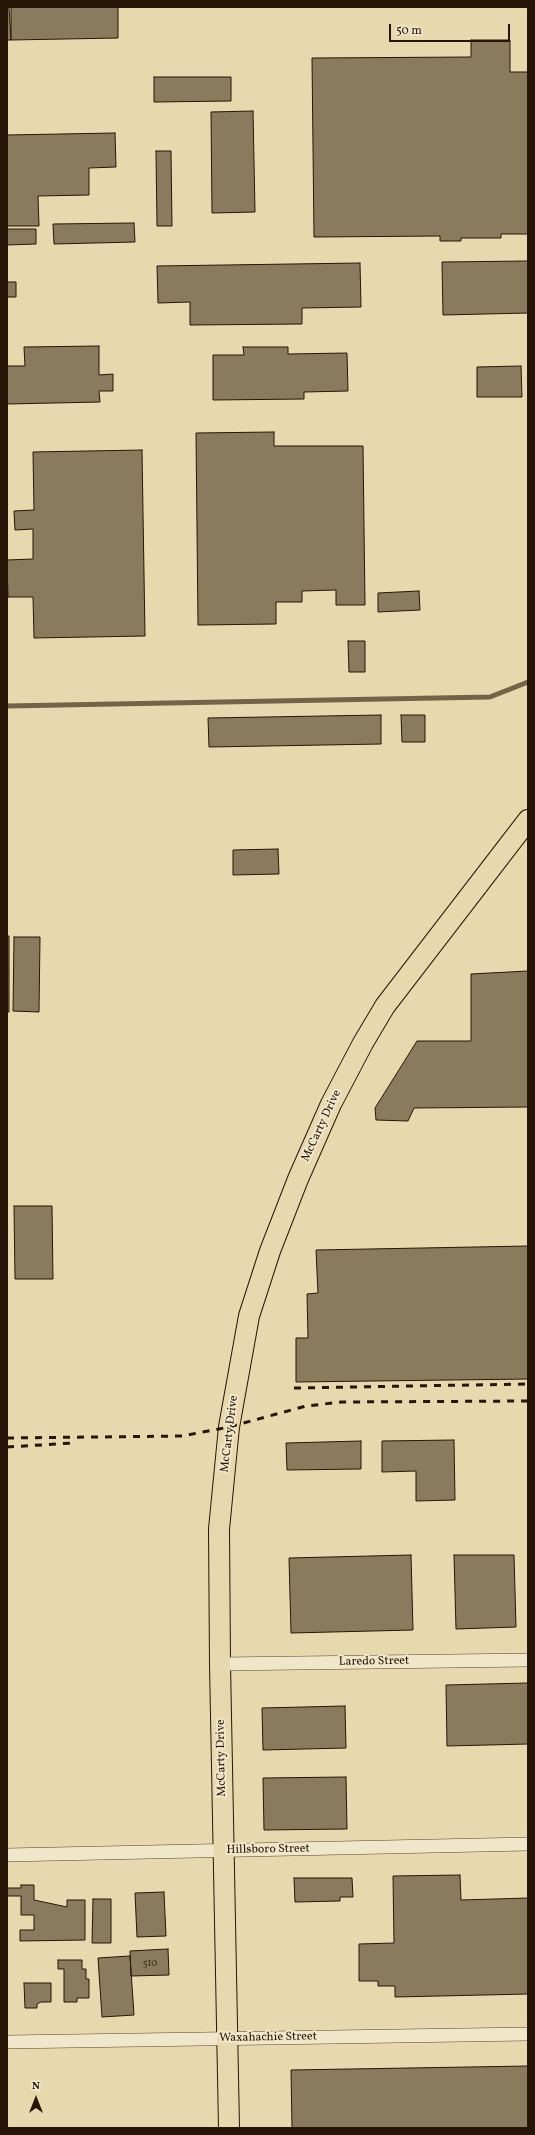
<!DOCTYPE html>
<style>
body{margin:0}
#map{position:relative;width:535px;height:2135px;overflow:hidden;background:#e8d8ae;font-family:Vollkorn,serif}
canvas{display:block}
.frame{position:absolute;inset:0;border:8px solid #271607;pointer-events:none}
.north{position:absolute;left:16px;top:2079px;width:40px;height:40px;-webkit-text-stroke:3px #f0e6ca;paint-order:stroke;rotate:0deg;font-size:11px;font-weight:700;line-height:16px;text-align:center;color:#271607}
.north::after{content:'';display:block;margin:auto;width:14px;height:18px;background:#271607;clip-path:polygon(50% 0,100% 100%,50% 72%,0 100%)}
.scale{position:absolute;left:389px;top:24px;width:121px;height:18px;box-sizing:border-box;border:2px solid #271607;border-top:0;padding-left:5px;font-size:12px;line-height:14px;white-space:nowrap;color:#271607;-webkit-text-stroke:3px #f0e6ca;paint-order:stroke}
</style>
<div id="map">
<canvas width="535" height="2135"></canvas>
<div class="frame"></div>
<div class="north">N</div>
<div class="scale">50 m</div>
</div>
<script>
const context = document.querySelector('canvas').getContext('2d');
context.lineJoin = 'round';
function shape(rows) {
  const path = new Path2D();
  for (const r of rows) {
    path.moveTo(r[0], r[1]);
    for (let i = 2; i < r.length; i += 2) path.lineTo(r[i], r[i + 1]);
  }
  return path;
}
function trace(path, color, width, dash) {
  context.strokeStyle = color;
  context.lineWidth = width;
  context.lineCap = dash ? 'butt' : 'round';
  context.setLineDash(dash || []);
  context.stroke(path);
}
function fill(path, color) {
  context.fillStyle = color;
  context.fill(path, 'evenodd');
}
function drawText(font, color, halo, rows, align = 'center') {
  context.font = font + ' Vollkorn,serif';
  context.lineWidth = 4;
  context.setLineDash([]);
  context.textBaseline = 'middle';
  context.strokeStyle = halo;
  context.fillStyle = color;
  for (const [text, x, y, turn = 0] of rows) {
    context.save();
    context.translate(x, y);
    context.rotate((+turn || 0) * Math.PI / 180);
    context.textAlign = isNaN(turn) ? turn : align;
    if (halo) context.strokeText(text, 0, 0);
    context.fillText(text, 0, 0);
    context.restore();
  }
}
const stream = shape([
 [7,706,490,697,528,682]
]);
const building = shape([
 [7,7,9,7,11,40,7,40,7,7],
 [11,7,118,7,118,38,11,40,11,7],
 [471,40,510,40,510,72,528,72,528,234,501,234,501,238,461,238,461,241,440,241,440,236,314,237,312,58,471,57,471,40],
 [154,77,231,77,231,101,154,102,154,77],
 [253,111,255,212,212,213,211,112,253,111],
 [115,133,116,167,89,168,89,195,38,196,39,226,7,226,7,135,115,133],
 [156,151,171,151,172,226,157,226,156,151],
 [134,223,135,242,54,244,53,224,134,223],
 [7,229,36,229,36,244,7,245,7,229],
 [528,261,528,313,443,315,442,262,528,261],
 [360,263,361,307,302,308,302,324,190,325,190,302,158,303,157,266,360,263],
 [7,282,16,282,16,297,7,297,7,282],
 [99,346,99,375,113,374,113,391,99,391,100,402,7,404,7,366,25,366,24,347,99,346],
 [243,347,288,347,288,354,347,353,348,391,304,392,304,399,213,400,213,355,244,355,243,347],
 [521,366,522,397,477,397,477,367,521,366],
 [274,432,274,446,363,446,365,605,336,605,336,590,302,591,302,602,276,602,276,624,198,625,196,433,274,432],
 [142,450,145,636,34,638,33,597,8,597,7,560,33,559,33,529,15,530,14,511,34,510,33,452,142,450],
 [419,591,420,610,378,612,378,593,419,591],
 [348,641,365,641,365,672,349,672,348,641],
 [381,715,381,744,209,747,208,718,381,715],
 [401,715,425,715,425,742,402,742,401,715],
 [278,849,279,874,233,875,233,850,278,849],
 [7,936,9,936,9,1012,7,1012,7,936],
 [14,937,40,937,39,1012,13,1011,14,937],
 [528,971,528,1107,414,1108,408,1121,376,1120,375,1108,417,1041,471,1041,471,974,528,971],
 [14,1206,52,1206,53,1279,15,1279,14,1206],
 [528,1246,528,1379,296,1382,296,1338,308,1338,307,1294,318,1293,316,1250,528,1246],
 [454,1440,455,1500,416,1501,416,1471,382,1472,382,1441,454,1440],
 [361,1441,361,1469,287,1470,286,1443,361,1441],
 [411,1555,413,1630,291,1633,289,1558,411,1555],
 [454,1555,514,1555,516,1627,456,1629,454,1555],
 [528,1683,528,1744,447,1746,446,1685,528,1683],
 [345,1706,346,1748,263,1750,262,1708,345,1706],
 [346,1777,347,1829,264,1830,263,1778,346,1777],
 [460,1875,461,1900,528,1898,528,1994,395,1997,395,1986,378,1986,378,1981,359,1981,359,1944,394,1943,393,1876,460,1875],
 [294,1878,352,1878,353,1897,340,1897,340,1901,295,1902,294,1878],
 [21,1885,34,1885,34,1900,67,1907,67,1900,85,1900,85,1940,20,1941,20,1930,34,1930,34,1915,21,1915,21,1896,7,1896,7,1888,21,1888,21,1885],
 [164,1892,166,1936,137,1937,135,1893,164,1892],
 [93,1899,111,1899,111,1943,92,1943,93,1899],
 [168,1949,169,1975,131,1976,130,1951,168,1949],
 [130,1956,134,2015,102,2017,98,1958,130,1956],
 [58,1960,82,1960,82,1969,86,1969,86,1979,89,1979,89,1998,77,1998,77,2002,64,2002,64,1969,58,1969,58,1960],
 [24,1983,51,1983,51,2002,41,2002,37,2004,37,2008,25,2008,24,1983],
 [528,2066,528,2128,292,2128,291,2070,528,2066]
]);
const street = shape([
 [220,1664,528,1660],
 [7,1855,528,1844],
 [7,2042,528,2034]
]);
const primary = shape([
 [229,2128,220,1664,219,1529,229,1427,249,1316,270,1251,298,1179,331,1104,363,1043,385,1006,528,820]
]);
const rail = shape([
 [294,1388,528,1384],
 [7,1438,182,1436,229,1427,306,1406,342,1402,528,1401],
 [7,1447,73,1443]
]);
const numberNames = [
 ["510",150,1964]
];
const streetNames = [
 ["McCarty Drive",322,1126,-65],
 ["McCarty Drive",230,1434,-83],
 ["Laredo Street",374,1662,-1],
 ["McCarty Drive",222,1758,-91],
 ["Hillsboro Street",268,1850,-1],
 ["Waxahachie Street",268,2038,-1]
];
trace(stream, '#736349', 5);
fill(building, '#8b7b5e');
trace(building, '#271607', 1);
trace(street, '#574631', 14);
trace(primary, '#271607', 22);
trace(street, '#f0e6ca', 13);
trace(primary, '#e8d8ae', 20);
trace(rail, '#271607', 3, [7, 7]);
drawText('10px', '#402f1d', null, numberNames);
drawText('12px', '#271607', '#f0e6ca', streetNames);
</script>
